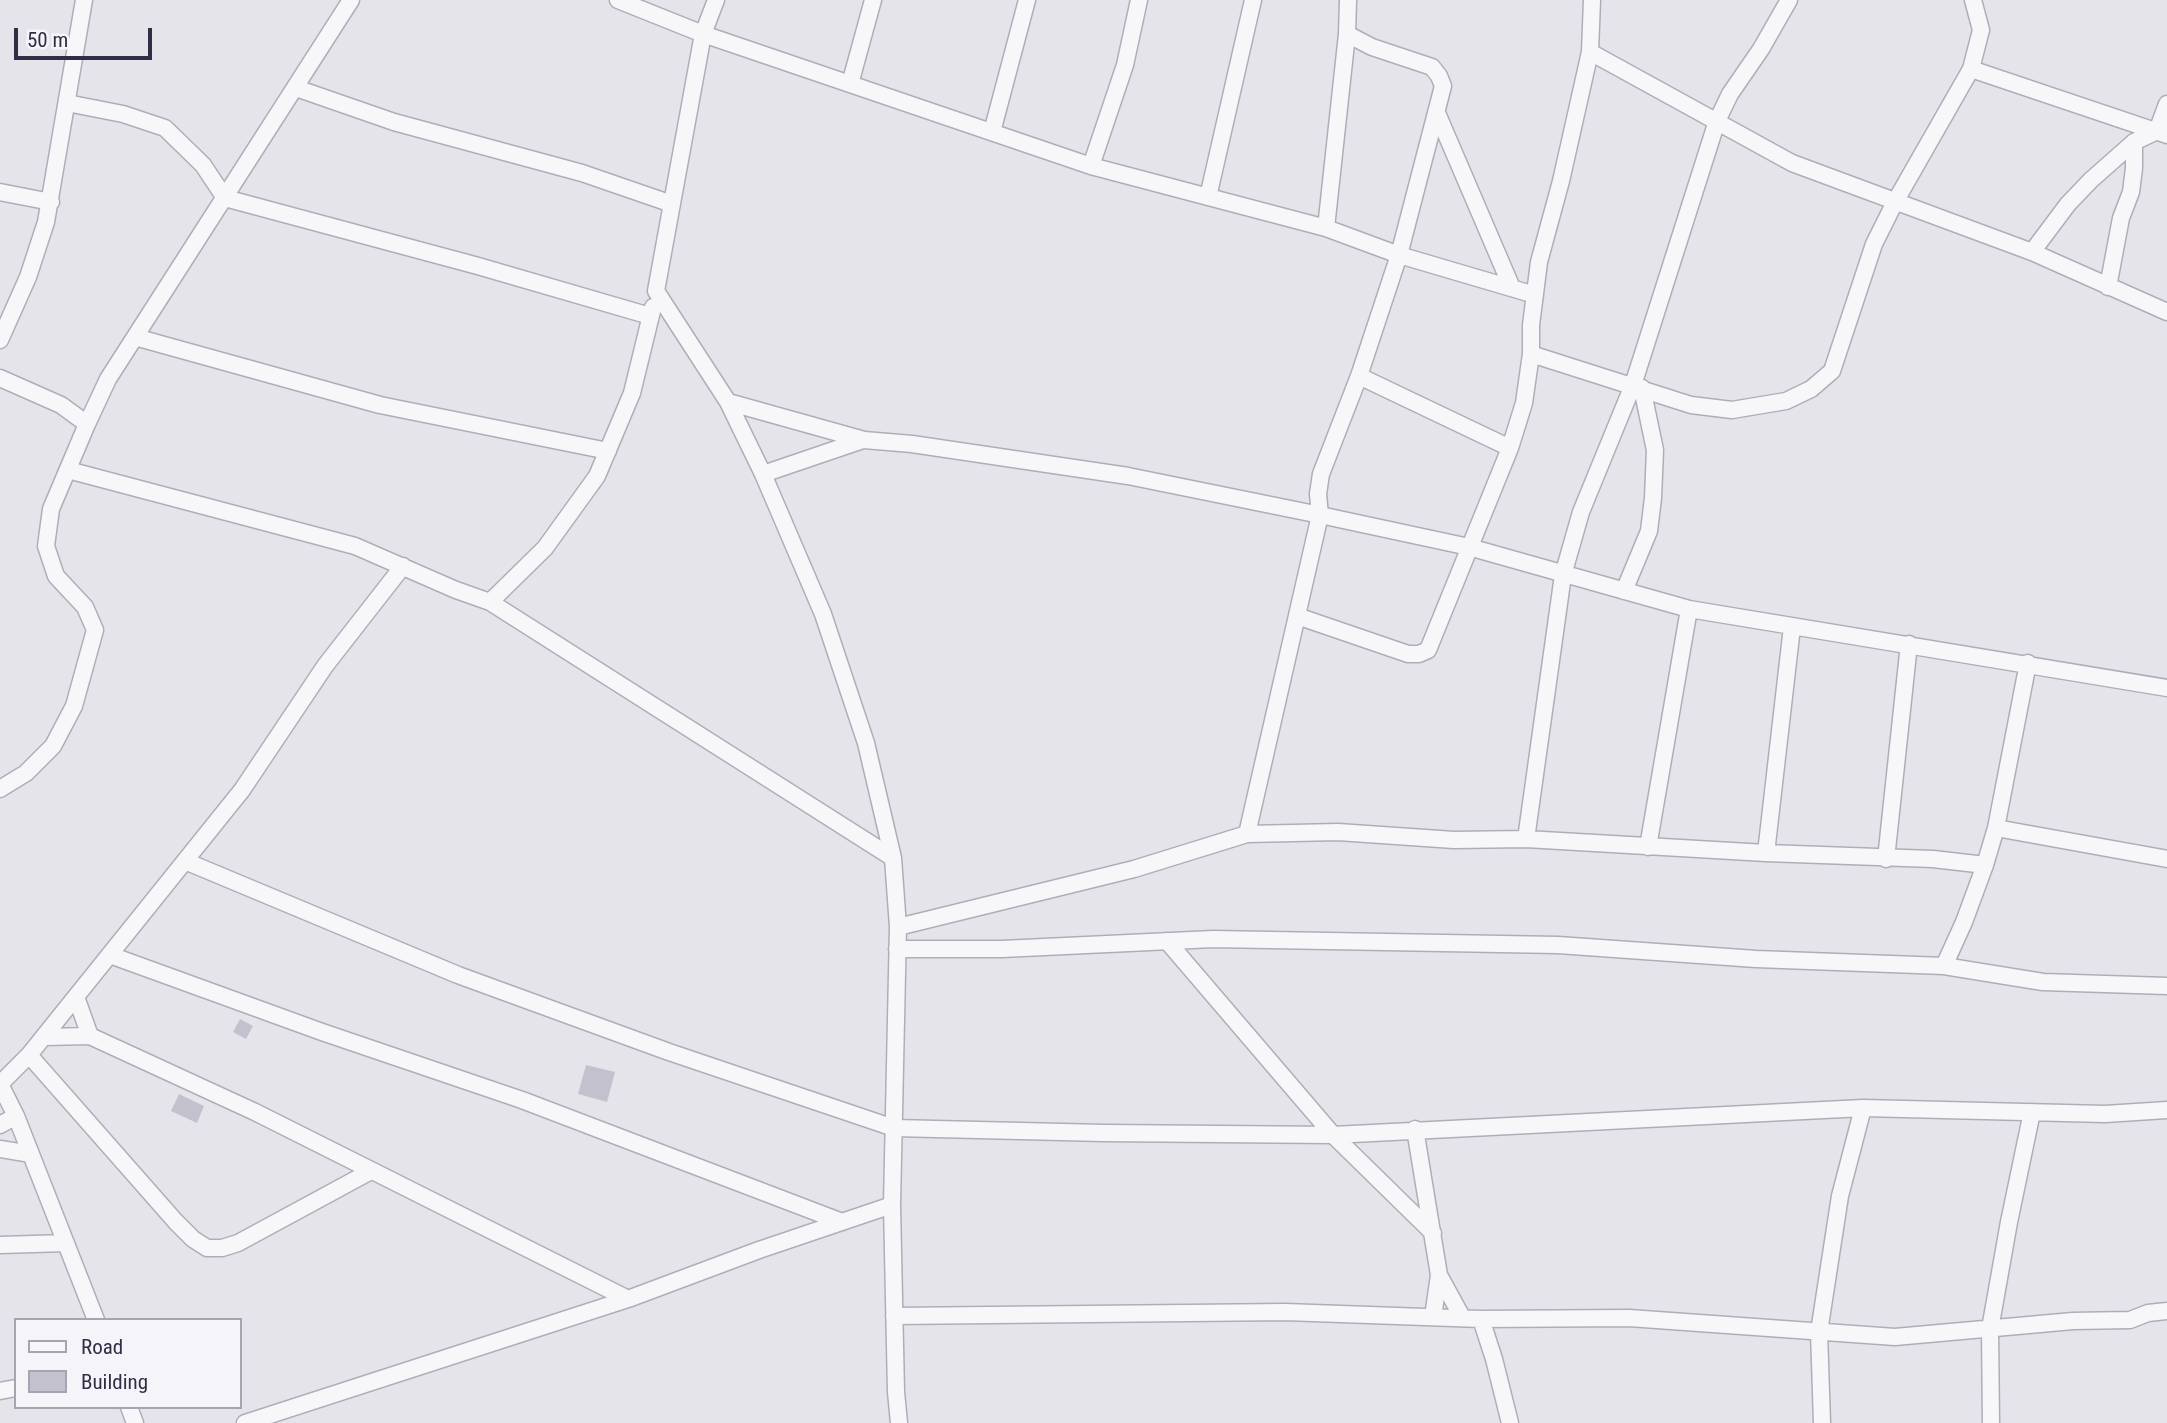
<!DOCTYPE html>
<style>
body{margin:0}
#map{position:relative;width:2167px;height:1423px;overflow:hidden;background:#e6e4eb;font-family:"Roboto Condensed",sans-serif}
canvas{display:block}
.legend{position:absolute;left:14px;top:1318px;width:228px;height:91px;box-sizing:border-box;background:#f5f4f9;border:2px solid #a7a4b1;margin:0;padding:9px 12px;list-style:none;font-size:21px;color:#322c44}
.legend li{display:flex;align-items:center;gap:14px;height:35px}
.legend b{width:35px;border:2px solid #a7a4b1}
.scale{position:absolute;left:14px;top:28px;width:138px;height:32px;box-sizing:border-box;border:4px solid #322c44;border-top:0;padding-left:9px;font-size:21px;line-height:24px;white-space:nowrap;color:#322c44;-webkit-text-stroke:5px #f5f4f9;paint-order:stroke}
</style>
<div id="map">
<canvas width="2167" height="1423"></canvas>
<ul class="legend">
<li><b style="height:9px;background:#f7f7fa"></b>Road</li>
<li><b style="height:19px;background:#c4c1ce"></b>Building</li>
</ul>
<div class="scale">50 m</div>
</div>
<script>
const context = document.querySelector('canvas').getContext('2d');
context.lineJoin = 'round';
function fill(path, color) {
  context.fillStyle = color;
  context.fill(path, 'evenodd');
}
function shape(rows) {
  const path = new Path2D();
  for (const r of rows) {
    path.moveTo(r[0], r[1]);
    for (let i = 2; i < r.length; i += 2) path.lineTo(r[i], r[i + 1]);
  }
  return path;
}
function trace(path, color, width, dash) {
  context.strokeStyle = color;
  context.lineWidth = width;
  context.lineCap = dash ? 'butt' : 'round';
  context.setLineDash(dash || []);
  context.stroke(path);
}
const building = shape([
 [240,1019,253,1026,246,1039,233,1032],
 [586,1065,615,1072,607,1102,578,1094],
 [179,1094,204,1106,197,1123,171,1111]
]);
const minor = shape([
 [618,0,703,34,1091,166,1326,228,1399,255,1535,295],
 [716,0,703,34,656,291,728,402,763,474,823,614,866,743,893,858,898,927,892,1205,896,1392,899,1423],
 [1590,52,1792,163,2032,252,2167,312],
 [1971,69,2167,135],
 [850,84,873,0],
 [296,88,394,122,582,173,672,204],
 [67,103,123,114,165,128,203,165,225,198,478,266,650,316],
 [1437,113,1512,288],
 [992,132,1027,0],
 [1091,166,1125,65,1139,0],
 [0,192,51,202],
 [1208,197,1253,0],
 [1326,228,1347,34,1348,0],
 [2032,252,2068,204,2091,180,2134,142,2157,131,2167,104],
 [2108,287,2121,218,2131,192,2134,168,2134,142],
 [135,337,380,405,608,451],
 [0,340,28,277,46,222,84,0],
 [1531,354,1691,405,1732,410,1786,401,1811,389,1832,371,1874,244,1895,202,1971,69,1981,30,1973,0],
 [1359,376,1510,448],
 [0,378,61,405,87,424,108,379,351,0],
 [728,402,864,440,912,444,1128,476,1320,515,1469,547,1689,609,2167,688],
 [68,470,355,546,456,590,490,602,893,858],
 [763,474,863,440],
 [1624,591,1649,531,1653,498,1655,450,1642,388],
 [490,602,545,548,597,476,632,393,653,307],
 [1297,616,1408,654,1419,654,1428,650,1510,448,1524,403,1531,354,1531,325,1539,262,1561,181,1590,52,1592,0],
 [0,789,26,773,53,746,74,706,95,630,85,607,56,576,46,546,51,509,87,424],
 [1996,828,2167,859],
 [1247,834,1320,515,1318,494,1321,474,1359,376,1399,255,1443,86,1439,76,1432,67,1372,47,1347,34],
 [1526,839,1563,575,1581,512,1633,385,1717,121,1730,94,1761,49,1789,0],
 [1648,847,1689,609],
 [1766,853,1792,627],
 [1886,859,1909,644],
 [185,861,458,975,669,1052,894,1128,1104,1133,1333,1135,1863,1108,2105,1114,2167,1110],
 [898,927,1134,869,1247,834,1338,832,1454,840,1526,839,1766,853,1933,859,1985,865],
 [1167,941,1333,1135,1433,1233],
 [897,949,1002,949,1213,939,1558,945,1756,959,1944,966,2043,982,2167,986],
 [110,955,322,1032,522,1100,842,1222],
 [1944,966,1964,922,1985,865,1996,828,2028,663],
 [76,997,90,1036],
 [44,1037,90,1036,255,1112,628,1299],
 [29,1055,176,1222,193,1239,207,1248,222,1248,238,1243,371,1171],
 [0,1084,29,1055,242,790,325,666,403,566],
 [0,1084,16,1116,96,1320],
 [0,1125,16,1116],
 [1415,1129,1439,1275,1433,1317],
 [0,1149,31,1154],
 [0,1245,66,1243],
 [1439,1275,1462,1317],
 [894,1316,1285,1312,1481,1319,1629,1318,1895,1337,2073,1321,2130,1320,2148,1313,2167,1311],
 [1481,1319,1494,1359,1510,1423],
 [0,1391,16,1388],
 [129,1407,135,1423],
 [245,1423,628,1299,759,1250,892,1205],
 [1822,1423,1819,1332,1840,1196,1863,1108],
 [1991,1423,1990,1329,2009,1222,2032,1112]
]);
fill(building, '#c4c1ce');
trace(minor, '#b0adb9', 19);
trace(minor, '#f7f7fa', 16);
</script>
